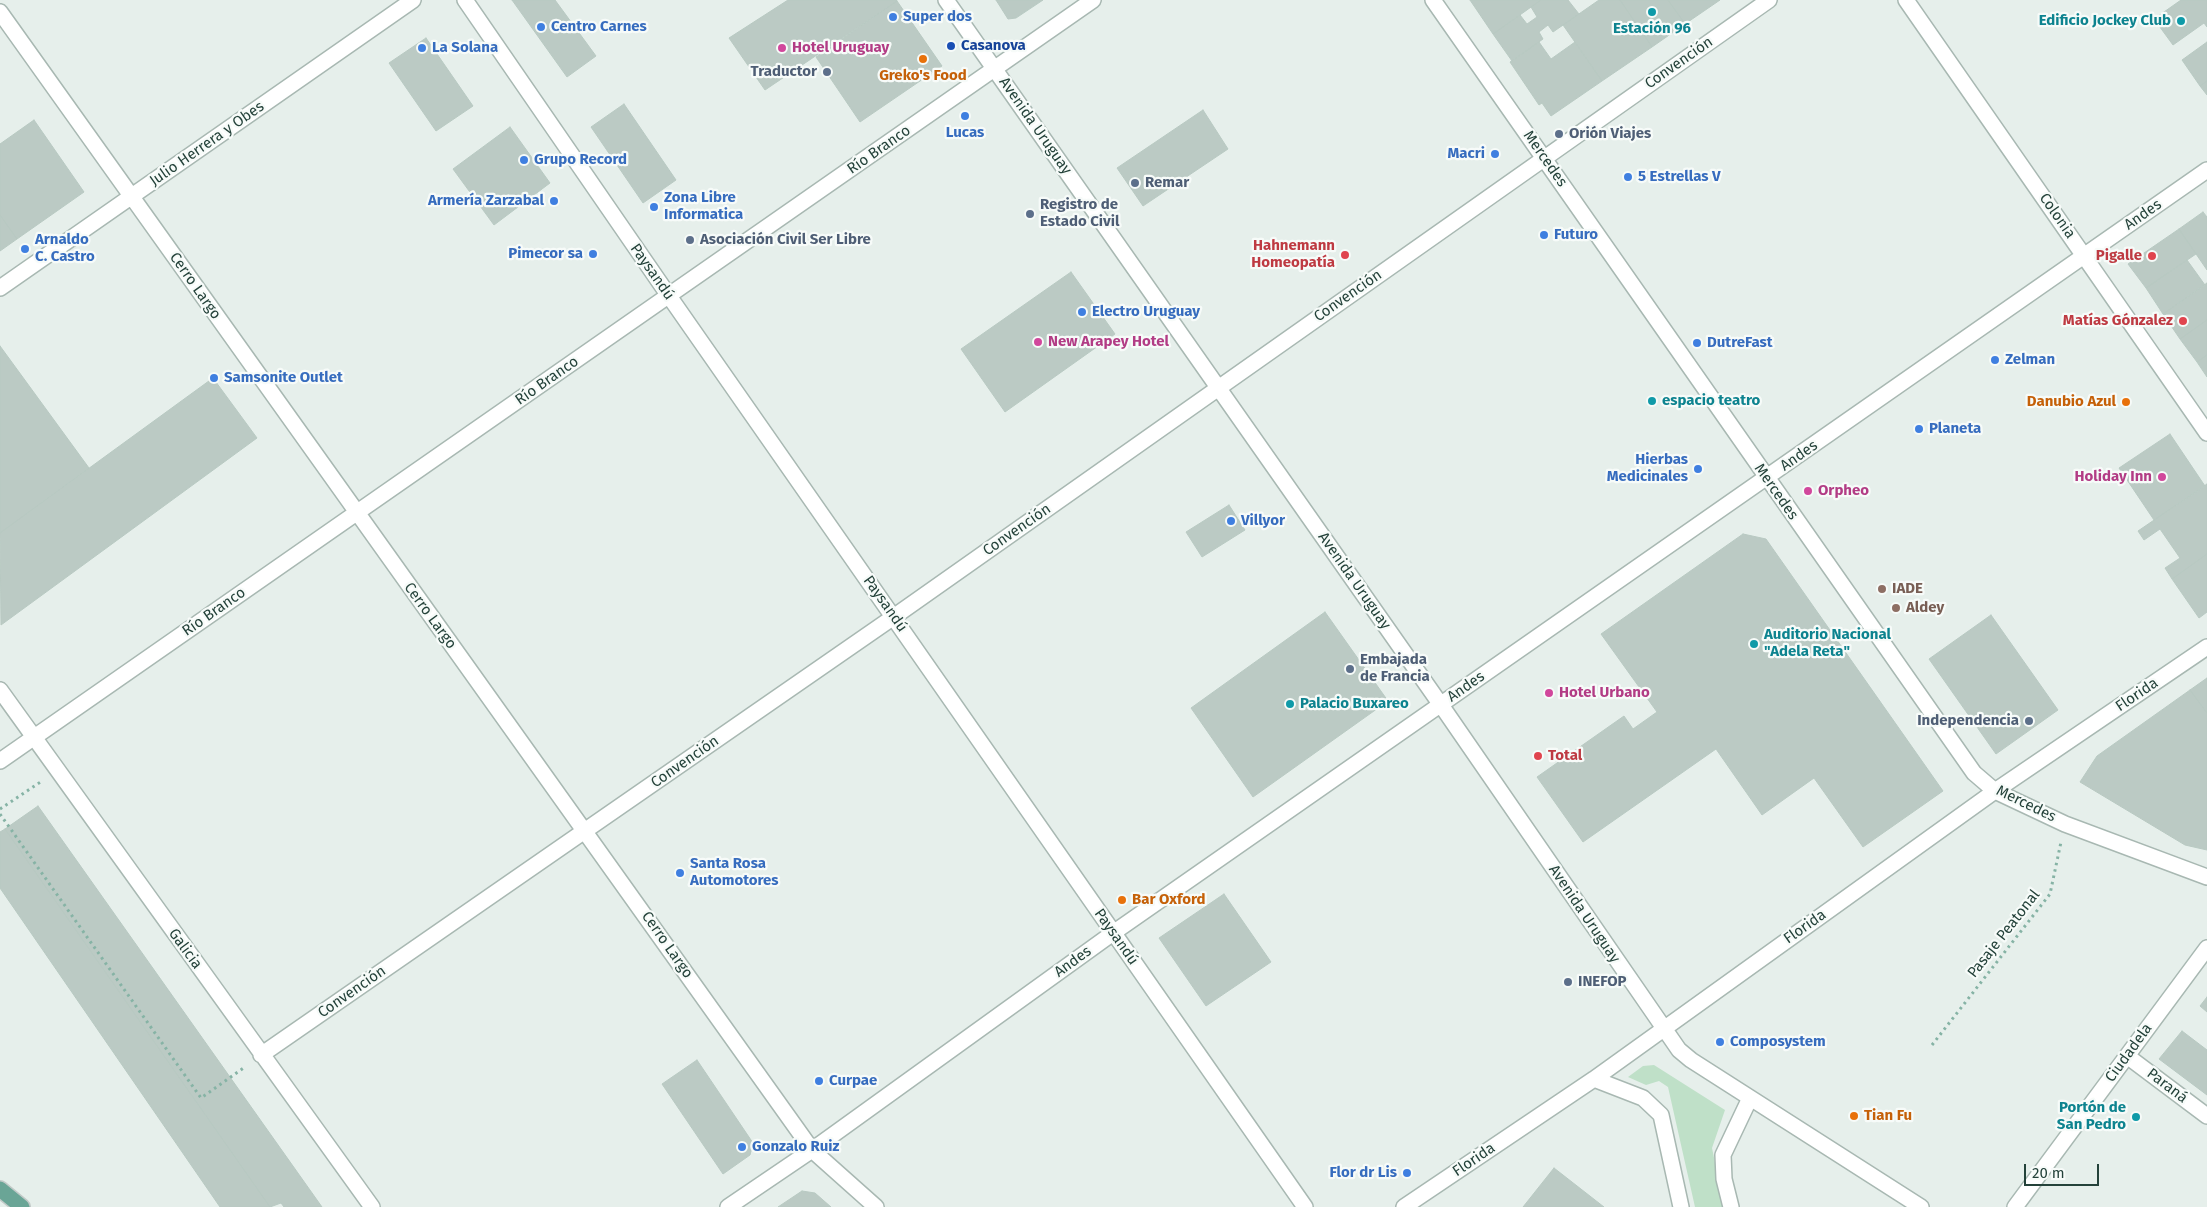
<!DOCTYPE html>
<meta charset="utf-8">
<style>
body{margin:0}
#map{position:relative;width:2207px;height:1207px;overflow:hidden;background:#e6efeb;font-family:"Fira Sans",sans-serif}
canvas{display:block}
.scale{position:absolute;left:2024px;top:1164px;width:75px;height:22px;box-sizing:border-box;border:2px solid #24423a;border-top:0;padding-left:6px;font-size:15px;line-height:18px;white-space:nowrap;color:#24423a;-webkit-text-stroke:4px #f7fbf9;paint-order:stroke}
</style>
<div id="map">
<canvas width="2207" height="1207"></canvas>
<div class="scale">20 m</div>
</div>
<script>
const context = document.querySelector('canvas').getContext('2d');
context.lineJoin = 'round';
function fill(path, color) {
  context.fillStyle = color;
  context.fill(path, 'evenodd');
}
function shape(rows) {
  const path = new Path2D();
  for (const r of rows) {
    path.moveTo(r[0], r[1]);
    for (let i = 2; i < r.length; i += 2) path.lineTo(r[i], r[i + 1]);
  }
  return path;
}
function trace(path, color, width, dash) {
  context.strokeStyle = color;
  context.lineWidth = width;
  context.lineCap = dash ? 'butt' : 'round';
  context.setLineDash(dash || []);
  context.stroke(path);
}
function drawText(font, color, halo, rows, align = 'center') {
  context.font = font + ' "Fira Sans",sans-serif';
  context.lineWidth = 4.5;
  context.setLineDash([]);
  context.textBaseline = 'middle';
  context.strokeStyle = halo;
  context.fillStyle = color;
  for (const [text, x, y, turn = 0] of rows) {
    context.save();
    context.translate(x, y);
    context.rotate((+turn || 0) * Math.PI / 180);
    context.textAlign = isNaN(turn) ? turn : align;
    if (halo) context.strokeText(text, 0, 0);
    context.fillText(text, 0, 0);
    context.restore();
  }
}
const green = shape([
 [1654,1065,1725,1110,1712,1148,1724,1207,1695,1207,1668,1087,1659,1081,1646,1085,1628,1077,1643,1066]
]);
const building = shape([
 [512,0,555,0,596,56,567,77,512,0],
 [788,0,896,0,897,1,765,90,729,38,788,0],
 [996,0,1043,0,1016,18,1008,19,996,0],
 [1470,0,1541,0,1493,34,1470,0],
 [1541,0,1568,0,1579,14,1553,32,1548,25,1539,32,1543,39,1512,61,1493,34,1520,15,1527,24,1537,17,1531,7,1541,0],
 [1599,0,1620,0,1652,47,1602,81,1563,25,1599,0],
 [1620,0,1668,0,1685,24,1652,47,1620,0],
 [1668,0,1720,0,1685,24,1668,0],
 [2181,0,2207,0,2207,27,2204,23,2173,45,2154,19,2181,0],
 [897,1,942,66,860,122,816,57,897,1],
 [426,38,473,106,436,131,389,63,426,38],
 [1539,42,1551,59,1575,42,1602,81,1551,116,1542,103,1539,105,1510,62,1539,42],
 [2207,42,2207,81,2200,86,2182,60,2207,42],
 [2207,81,2207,95,2200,86,2207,81],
 [624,104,676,180,643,203,591,127,624,104],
 [1203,110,1228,149,1143,206,1117,168,1203,110],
 [34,120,84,192,17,239,0,215,0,144,34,120],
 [510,127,550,183,494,225,453,169,510,127],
 [2203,212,2207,217,2207,270,2179,229,2203,212],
 [0,215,17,239,0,251,0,215],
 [2179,229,2196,254,2146,288,2128,264,2179,229],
 [2187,260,2205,285,2163,314,2146,288,2187,260],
 [1071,272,1115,334,1005,412,961,349,1071,272],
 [2207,283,2207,320,2180,339,2163,314,2207,283],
 [2207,320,2207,355,2197,362,2180,339,2207,320],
 [0,346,89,468,0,533,0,346],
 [2207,355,2207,377,2197,362,2207,355],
 [213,378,257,438,1,625,0,533,213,378],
 [2170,434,2205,486,2154,520,2119,468,2170,434],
 [2207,484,2207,554,2172,579,2165,568,2180,558,2160,529,2144,540,2138,531,2207,484],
 [1229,505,1245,530,1202,557,1186,532,1229,505],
 [1743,534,1766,539,1943,791,1863,847,1814,778,1762,815,1716,749,1583,842,1537,777,1624,716,1633,729,1657,712,1601,634,1743,534],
 [2207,554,2207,612,2199,618,2172,579,2207,554],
 [1325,612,1388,701,1253,797,1191,708,1325,612],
 [1991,615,2058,710,1996,754,1929,659,1991,615],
 [2207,678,2207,713,2190,690,2207,678],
 [2190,690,2207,713,2207,850,2185,845,2080,782,2097,756,2190,690],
 [38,806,322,1207,284,1207,281,1203,270,1207,5,829,38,806],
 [5,829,270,1207,220,1207,0,888,0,832,5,829],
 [1224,894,1271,962,1206,1006,1159,938,1224,894],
 [2207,997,2207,1012,2200,1006,2207,997],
 [2182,1031,2207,1050,2207,1095,2159,1059,2182,1031],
 [697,1060,753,1143,750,1155,723,1174,662,1084,697,1060],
 [1554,1168,1604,1207,1523,1207,1554,1168],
 [802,1191,815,1193,831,1207,778,1207,802,1191]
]);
const path = shape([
 [0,809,42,781],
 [0,814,201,1098,245,1067],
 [1932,1045,2050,894,2061,842]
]);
const minor = shape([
 [465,0,669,296,1305,1207],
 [946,0,1441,705,1679,1050,1691,1060,1921,1207],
 [1433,0,1974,773,1995,791,2065,824,2207,877],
 [1906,0,2207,433],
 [0,12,812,1150,876,1207],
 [0,288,413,0],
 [0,690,372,1207],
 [0,761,1093,0],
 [261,1055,895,616,1769,0],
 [2127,1056,2207,1116],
 [1594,1079,1643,1098,1661,1115,1681,1207],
 [728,1207,812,1150,1113,933,2207,170],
 [1404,1207,1594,1079,1995,791,2207,647],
 [1731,1207,1724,1179,1723,1155,1750,1098],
 [2015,1207,2207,948]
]);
const major = shape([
 [0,1189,22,1207]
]);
const markers = [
 [1652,12,5,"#0f9aa8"],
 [893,17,5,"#3f7fe0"],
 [2181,21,5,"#0f9aa8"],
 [541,27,5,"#3f7fe0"],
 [951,46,5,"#1a4fb4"],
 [422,48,5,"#3f7fe0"],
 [782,48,5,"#d1479c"],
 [923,59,5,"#e8710a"],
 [827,72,5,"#5c6f8a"],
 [965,116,5,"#3f7fe0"],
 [1559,134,5,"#5c6f8a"],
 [1495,154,5,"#3f7fe0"],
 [524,160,5,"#3f7fe0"],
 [1628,177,5,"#3f7fe0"],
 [1135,183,5,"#5c6f8a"],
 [554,201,5,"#3f7fe0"],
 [654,207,5,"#3f7fe0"],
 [1030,214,5,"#5c6f8a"],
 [1544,235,5,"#3f7fe0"],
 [690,240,5,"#5c6f8a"],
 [25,249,5,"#3f7fe0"],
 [593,254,5,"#3f7fe0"],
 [1345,255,5,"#e0444e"],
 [2152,256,5,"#e0444e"],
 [1082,312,5,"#3f7fe0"],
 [2183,321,5,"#e0444e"],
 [1038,342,5,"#d1479c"],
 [1697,343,5,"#3f7fe0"],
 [1995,360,5,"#3f7fe0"],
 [214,378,5,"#3f7fe0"],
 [1652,401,5,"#0f9aa8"],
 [2126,402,5,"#e8710a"],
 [1919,429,5,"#3f7fe0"],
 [1698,469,5,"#3f7fe0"],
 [2162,477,5,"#d1479c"],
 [1808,491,5,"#d1479c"],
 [1231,521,5,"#3f7fe0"],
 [1882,589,5,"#8d6e63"],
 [1896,608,5,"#8d6e63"],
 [1754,644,5,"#0f9aa8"],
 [1350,669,5,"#5c6f8a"],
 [1549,693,5,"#d1479c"],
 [1290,704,5,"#0f9aa8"],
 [2029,721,5,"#5c6f8a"],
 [1538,756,5,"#e0444e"],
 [680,873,5,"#3f7fe0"],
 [1122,900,5,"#e8710a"],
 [1568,982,5,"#5c6f8a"],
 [1720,1042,5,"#3f7fe0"],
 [819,1081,5,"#3f7fe0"],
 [1854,1116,5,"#e8710a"],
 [2136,1117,5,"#0f9aa8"],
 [742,1147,5,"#3f7fe0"],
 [1407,1173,5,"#3f7fe0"]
];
const shopNames = [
 ["Super dos",903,17],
 ["Centro Carnes",551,27],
 ["La Solana",432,48],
 ["Lucas",965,133,"center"],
 ["Macri",1485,154,"right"],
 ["Grupo Record",534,160],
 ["5 Estrellas V",1638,177],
 ["Zona Libre",664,198],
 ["Informatica",664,215],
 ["Armería Zarzabal",544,201,"right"],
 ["Futuro",1554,235],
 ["Arnaldo",35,240],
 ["C. Castro",35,257],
 ["Pimecor sa",583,254,"right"],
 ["Electro Uruguay",1092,312],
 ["DutreFast",1707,343],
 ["Zelman",2005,360],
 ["Samsonite Outlet",224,378],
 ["Planeta",1929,429],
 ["Hierbas",1688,460,"right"],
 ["Medicinales",1688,477,"right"],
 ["Villyor",1241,521],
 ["Santa Rosa",690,864],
 ["Automotores",690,881],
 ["Composystem",1730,1042],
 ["Curpae",829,1081],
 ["Gonzalo Ruiz",752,1147],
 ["Flor dr Lis",1397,1173,"right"]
];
const cultureNames = [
 ["Edificio Jockey Club",2171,21,"right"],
 ["Estación 96",1652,29,"center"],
 ["espacio teatro",1662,401],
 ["Auditorio Nacional",1764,635],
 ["\"Adela Reta\"",1764,652],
 ["Palacio Buxareo",1300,704],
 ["Portón de",2126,1108,"right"],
 ["San Pedro",2126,1125,"right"]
];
const transitNames = [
 ["Casanova",961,46]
];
const hotelNames = [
 ["Hotel Uruguay",792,48],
 ["New Arapey Hotel",1048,342],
 ["Holiday Inn",2152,477,"right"],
 ["Orpheo",1818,491],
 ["Hotel Urbano",1559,693]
];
const streetNames = [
 ["Convención",1679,63,-35],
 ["Avenida Uruguay",1035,126,55],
 ["Julio Herrera y Obes",207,144,-35],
 ["Río Branco",879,150,-35],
 ["Mercedes",1545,159,55],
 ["Andes",2143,215,-35],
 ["Colonia",2057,216,55],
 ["Paysandú",652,272,55],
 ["Cerro Largo",195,286,55],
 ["Convención",1348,296,-35],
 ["Río Branco",547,381,-35],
 ["Andes",1799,456,-35],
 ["Mercedes",1776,492,55],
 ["Convención",1017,530,-35],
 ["Avenida Uruguay",1354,581,55],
 ["Paysandú",885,604,55],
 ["Río Branco",214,612,-35],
 ["Cerro Largo",430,616,54],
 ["Andes",1466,687,-35],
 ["Florida",2137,695,-34],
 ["Convención",685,762,-35],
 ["Mercedes",2026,804,26],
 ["Avenida Uruguay",1584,914,56],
 ["Florida",1805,927,-35],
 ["Pasaje Peatonal",2004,934,-52],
 ["Paysandú",1116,937,55],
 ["Cerro Largo",667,945,55],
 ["Galicia",185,949,54],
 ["Andes",1073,962,-36],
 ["Convención",352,992,-35],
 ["Ciudadela",2129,1053,-54],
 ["Paraná",2167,1086,37],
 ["Florida",1474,1160,-34]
];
const serviceNames = [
 ["Traductor",817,72,"right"],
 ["Orión Viajes",1569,134],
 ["Remar",1145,183],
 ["Registro de",1040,205],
 ["Estado Civil",1040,222],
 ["Asociación Civil Ser Libre",700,240],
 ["Embajada",1360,660],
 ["de Francia",1360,677],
 ["Independencia",2019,721,"right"],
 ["INEFOP",1578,982]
];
const foodNames = [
 ["Greko's Food",923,76,"center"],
 ["Danubio Azul",2116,402,"right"],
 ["Bar Oxford",1132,900],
 ["Tian Fu",1864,1116]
];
const healthNames = [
 ["Hahnemann",1335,246],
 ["Homeopatía",1335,263],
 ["Pigalle",2142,256],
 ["Matías Gónzalez",2173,321],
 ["Total",1548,756,"left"]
];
const educationNames = [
 ["IADE",1892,589],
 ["Aldey",1906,608]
];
fill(green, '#bfe0c8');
fill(building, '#bbcac4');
trace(building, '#b8c9c2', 1);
trace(minor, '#a8b8b2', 18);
trace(major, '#c2cac8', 18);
trace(path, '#86b3a5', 3, [2.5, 4]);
trace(minor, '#fff', 15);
trace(major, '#6aa596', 15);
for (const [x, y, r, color] of markers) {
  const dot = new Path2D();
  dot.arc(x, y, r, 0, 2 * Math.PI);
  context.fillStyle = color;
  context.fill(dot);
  trace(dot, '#f7fbf9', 2);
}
drawText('bold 15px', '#366cbe', '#f7fbf9', shopNames, 'left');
drawText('bold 15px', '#0d838f', '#f7fbf9', cultureNames, 'left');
drawText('bold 15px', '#164399', '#f7fbf9', transitNames, 'left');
drawText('bold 15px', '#b23c85', '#f7fbf9', hotelNames, 'left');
drawText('15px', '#24423a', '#f7fbf9', streetNames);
drawText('bold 15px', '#4e5e75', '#f7fbf9', serviceNames, 'left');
drawText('bold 15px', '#c56008', '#f7fbf9', foodNames, 'left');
drawText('bold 15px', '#be3a42', '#f7fbf9', healthNames, 'right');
drawText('bold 15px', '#785e54', '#f7fbf9', educationNames, 'left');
</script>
